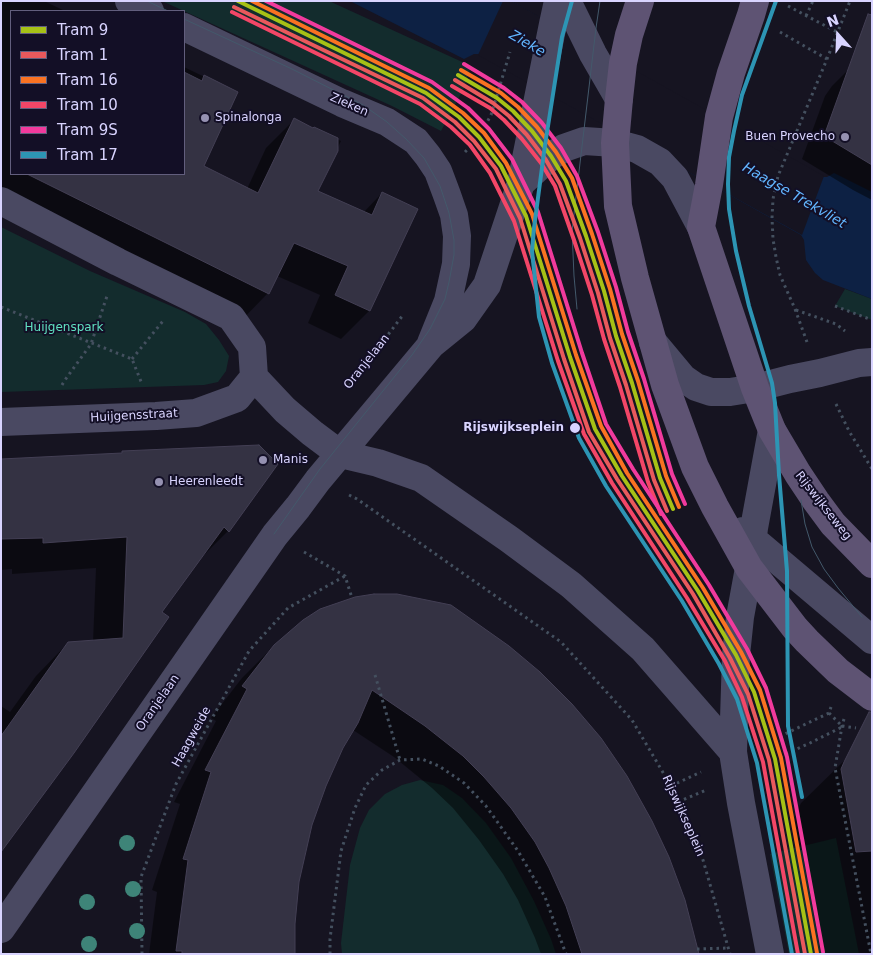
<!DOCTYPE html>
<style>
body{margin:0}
#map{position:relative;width:873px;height:955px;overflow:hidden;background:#161421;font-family:"DejaVu Sans",sans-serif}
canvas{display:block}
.frame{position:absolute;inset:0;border:2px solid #d9d4ff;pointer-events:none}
.legend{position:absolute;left:10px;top:10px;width:175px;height:165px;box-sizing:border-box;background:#130f26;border:1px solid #625e7d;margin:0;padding:6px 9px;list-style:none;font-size:15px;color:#d9d4ff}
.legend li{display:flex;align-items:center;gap:10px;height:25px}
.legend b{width:25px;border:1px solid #625e7d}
.north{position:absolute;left:813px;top:10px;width:50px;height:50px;-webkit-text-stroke:4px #130f26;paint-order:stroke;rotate:340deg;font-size:14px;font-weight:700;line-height:20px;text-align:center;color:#d9d4ff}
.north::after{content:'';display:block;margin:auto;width:18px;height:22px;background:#d9d4ff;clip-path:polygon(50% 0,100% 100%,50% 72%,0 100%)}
</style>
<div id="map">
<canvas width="873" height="955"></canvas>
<div class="frame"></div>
<ul class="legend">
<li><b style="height:6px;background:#a6c116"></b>Tram 9</li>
<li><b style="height:6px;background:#e9595c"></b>Tram 1</li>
<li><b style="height:6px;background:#fa7222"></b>Tram 16</li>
<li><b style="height:6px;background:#f34667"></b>Tram 10</li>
<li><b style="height:6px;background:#f13a9d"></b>Tram 9S</li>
<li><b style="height:6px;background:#2d95b4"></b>Tram 17</li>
</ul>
<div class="north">N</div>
</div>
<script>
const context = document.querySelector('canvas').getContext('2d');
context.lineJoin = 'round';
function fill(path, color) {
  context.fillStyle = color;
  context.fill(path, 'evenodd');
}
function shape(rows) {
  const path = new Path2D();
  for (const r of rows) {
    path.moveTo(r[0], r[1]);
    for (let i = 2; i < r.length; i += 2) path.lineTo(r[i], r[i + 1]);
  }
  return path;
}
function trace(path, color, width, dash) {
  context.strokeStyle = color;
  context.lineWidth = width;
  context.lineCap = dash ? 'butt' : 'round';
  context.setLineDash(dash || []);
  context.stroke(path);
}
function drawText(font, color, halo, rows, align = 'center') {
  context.font = font + ' "DejaVu Sans",sans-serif';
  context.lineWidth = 4;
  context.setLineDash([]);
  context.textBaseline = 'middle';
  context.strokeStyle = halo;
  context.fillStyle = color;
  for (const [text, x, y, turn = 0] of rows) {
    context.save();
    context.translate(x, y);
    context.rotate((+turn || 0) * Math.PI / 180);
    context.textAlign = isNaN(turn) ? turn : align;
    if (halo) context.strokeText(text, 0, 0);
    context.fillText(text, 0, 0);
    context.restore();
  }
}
const green = shape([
 [162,1,329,1,471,66,464,88,441,131,392,106],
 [1,227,90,271,185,312,206,324,219,340,229,356,226,371,218,382,204,385,1,392],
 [845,289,872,299,872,320,835,306],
 [420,780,443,785,462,798,486,823,511,858,534,901,551,939,556,954,342,954,341,943,350,865,360,828,369,810,385,794,402,785],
 [836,838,859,954,789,954,770,854]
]);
const water = shape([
 [350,1,511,1,822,177,827,177,834,173,872,192,872,299,823,280,815,273,806,260,804,240,801,235,478,54,474,54,464,59]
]);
const pier = shape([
 [503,1,511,1,522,7,824,176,802,235,478,55]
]);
const shadow = shape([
 [1,1,44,1,65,11,11,11,11,174,184,174,184,67,236,92,202,167,247,189,266,148,294,120,313,130,314,128,341,141,316,192,363,213,382,193,369,311,341,339,308,323,320,295,277,276,268,293,240,322,1,204],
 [872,50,872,200,853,190,802,159,825,96,832,86,855,63],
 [259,446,228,531,196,563,160,612,1,851,1,706,10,712,36,676,68,643,93,642,96,568,12,574,12,569,1,570,1,460,121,454,123,452],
 [304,621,697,954,541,954,535,938,518,900,503,874,479,840,453,808,432,788,394,757,353,730,336,759,314,813,298,882,294,924,294,954,149,954,157,892,152,890,180,804,174,802,216,721,211,718,242,678,275,645],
 [872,748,872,954,821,954,802,850,800,850,795,821,796,813,801,803,849,756]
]);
const building = shape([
 [868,14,872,15,872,165,824,136,868,14],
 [184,72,202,81,204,75,238,92,204,166,258,193,294,118,313,128,314,127,338,138,338,151,318,191,372,215,382,192,418,209,370,311,335,295,348,266,294,243,269,294,27,174,184,174,184,72],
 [259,445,278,464,229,532,224,527,162,612,169,617,74,753,1,852,1,736,68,642,123,638,127,537,43,543,43,538,1,539,1,459,122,453,122,451,259,445],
 [374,594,397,594,451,605,509,646,540,672,572,704,601,738,627,776,652,821,669,857,685,900,699,954,582,954,566,906,549,868,535,842,511,808,484,777,463,756,425,726,372,690,358,723,343,748,326,786,312,825,299,882,295,924,295,954,182,954,182,951,176,951,188,860,183,859,211,772,205,770,247,689,242,686,274,645,303,620,320,609,355,597,374,594],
 [869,712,872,712,872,851,856,852,841,769,844,762,869,712]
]);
const path = shape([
 [788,6,837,32],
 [806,16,813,1],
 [780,32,827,59],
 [465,152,479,137,491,115,510,52],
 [835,306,872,320],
 [1,307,132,359,142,384],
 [796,310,836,324,845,331],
 [807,342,795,309,780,275,776,257,773,239,772,218,773,199,778,176,827,59,850,1],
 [132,359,163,321],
 [62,385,65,380,91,344,108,293],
 [349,386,403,315],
 [836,404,849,431,872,469],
 [349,495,357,499,561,642,632,720,671,786,688,824,703,860,730,954],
 [304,552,345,576,352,598],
 [375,675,400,760],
 [829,713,842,726],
 [844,719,842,726,835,768,871,954],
 [842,726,856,728],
 [768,742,829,713,831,707],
 [768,762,810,743,842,727],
 [671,786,701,772],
 [678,802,706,790],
 [697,949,729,948],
 [142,954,141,877,176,784,249,651,288,608,345,576],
 [330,954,330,939,341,851,355,808,366,785,382,770,400,760,422,759,439,766,464,783,486,806,518,851,545,897,566,954]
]);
const minor = shape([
 [129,1,150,11],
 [567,1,593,54,619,99],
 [184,27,342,103,387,122,416,141,428,156,438,171,447,195,454,215,457,236,456,264,448,301,431,343],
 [521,183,551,156,564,148,584,141,615,143,637,149,660,162,675,178,701,227],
 [1,201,118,262,231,317,252,347,254,377,285,410,312,433,340,454,378,463,421,478,509,539,571,585,643,649,733,752],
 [653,342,683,378,696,387,711,392,730,392,755,388,790,379,820,373,859,363,872,362],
 [1,422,156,416,196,413,237,398,254,377],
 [743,531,872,640],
 [1,929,275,535,298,507,318,480,431,345,463,319,487,285,521,183,553,24,558,1],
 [770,954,741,803,733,752,736,655,740,617,749,568,754,528,772,430]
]);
const major = shape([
 [640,1,629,35,623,63,619,99,615,143,618,206,635,278,665,385,695,467,715,507,749,568,795,628,807,641,838,671,872,697],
 [755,1,751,15,731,73,719,117,709,185,701,227,755,388,772,430,798,474,816,501,833,524,872,564]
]);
const tram = shape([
 [147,1,168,11],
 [184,19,292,69,363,105,387,122,406,139,424,158,440,186,449,213,454,240,454,255,449,282,445,299,430,329,412,355,320,469,274,534],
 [577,309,574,276,572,231,596,28,600,1],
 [801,500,805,524,812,547,824,569,838,588,862,617]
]);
const tram1 = shape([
 [238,1,426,93,459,117,479,137,501,166,526,216,570,357,595,429,622,476,698,591,736,655,754,692,775,759,811,954],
 [458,75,497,98,513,111,532,131,551,156,566,181,586,236,604,291,616,336,632,383,660,478,673,509]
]);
const tram2 = shape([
 [234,7,423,98,455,122,474,141,496,169,520,218,564,359,589,432,617,479,693,594,730,658,748,694,769,760,805,954],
 [455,80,493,103,509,116,527,135,546,160,560,184,580,238,598,293,610,338,626,385,654,480,667,511]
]);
const tram3 = shape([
 [252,1,429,88,463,113,484,133,506,163,532,214,576,355,601,426,627,473,703,588,741,652,760,690,781,758,817,953],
 [461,70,501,93,518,107,537,127,556,152,572,178,592,234,610,289,622,334,638,381,666,476,679,507]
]);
const tram4 = shape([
 [232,12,420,104,451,127,470,145,490,173,514,221,558,361,584,434,612,483,687,598,725,661,742,697,763,762,798,954],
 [452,86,490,108,504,120,522,139,541,163,555,186,574,240,592,295,604,339,620,387,648,482,661,514]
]);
const tram5 = shape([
 [266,1,432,82,468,108,489,129,512,159,538,212,582,353,606,424,633,469,709,585,747,649,766,688,787,757,823,952],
 [464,64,504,88,522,102,542,123,561,148,577,176,598,232,616,287,628,332,644,379,672,474,685,504]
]);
const tram6 = shape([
 [572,1,562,37,545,145,534,228,532,251,539,317,552,363,579,438,606,486,682,601,719,664,737,699,757,763,792,954],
 [776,1,742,95,734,131,729,157,728,184,729,209,736,251,749,306,772,383,775,403,779,475,787,571,788,726,802,797]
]);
const trees = [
 [127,843],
 [133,889],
 [87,902],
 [137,931],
 [89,944]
];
const markers = [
 [205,118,5,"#9591b1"],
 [845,137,5,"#9591b1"],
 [575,428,6,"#d9d4ff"],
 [263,460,5,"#9591b1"],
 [159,482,5,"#9591b1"]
];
const streetNames = [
 ["Zieken",349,105,24],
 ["Oranjelaan",367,362,-52],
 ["Huijgensstraat",134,416,-3],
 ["Rijswijkseweg",823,506,52],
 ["Oranjelaan",158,703,-55],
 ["Haagweide",192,737,-61],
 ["Rijswijkseplein",683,816,66]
];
const poiNames = [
 ["Spinalonga",215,118],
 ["Buen Provecho",835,137,"right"],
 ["Manis",273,460],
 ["Heerenleedt",169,482]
];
const parkNames = [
 ["Huijgenspark",64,328]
];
const stopNames = [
 ["Rijswijkseplein",564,428]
];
const waterNames = [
 ["Zieke",527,44,30],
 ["Haagse Trekvliet",794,196,30]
];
fill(green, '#132c2d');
fill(water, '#0d2144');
fill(pier, '#161421');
fill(shadow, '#0007');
fill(building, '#343243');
trace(building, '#433f54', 1);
trace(path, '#44505f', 3, [2.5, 4]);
trace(minor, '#4a4962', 28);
trace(major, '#5e5373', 28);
trace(tram, '#43596b', 1);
trace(tram1, '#a6c116', 4);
trace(tram2, '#e9595c', 4);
trace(tram3, '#fa7222', 4);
trace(tram4, '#f34667', 4);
trace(tram5, '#f13a9d', 4);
trace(tram6, '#2d95b4', 4);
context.fillStyle = '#3e8478';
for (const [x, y] of trees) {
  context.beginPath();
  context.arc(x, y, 8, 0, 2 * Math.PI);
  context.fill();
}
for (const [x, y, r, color] of markers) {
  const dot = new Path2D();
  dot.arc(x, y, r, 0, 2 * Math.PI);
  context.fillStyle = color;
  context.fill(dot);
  trace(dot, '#130f26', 2);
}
drawText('12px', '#d9d4ff', '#130f26', streetNames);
drawText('12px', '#d9d4ff', '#130f26', poiNames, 'left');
drawText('12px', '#5fe0c0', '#130f26', parkNames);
drawText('bold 12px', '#d9d4ff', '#130f26', stopNames, 'right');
drawText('italic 14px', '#62b6ff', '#130f26', waterNames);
</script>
